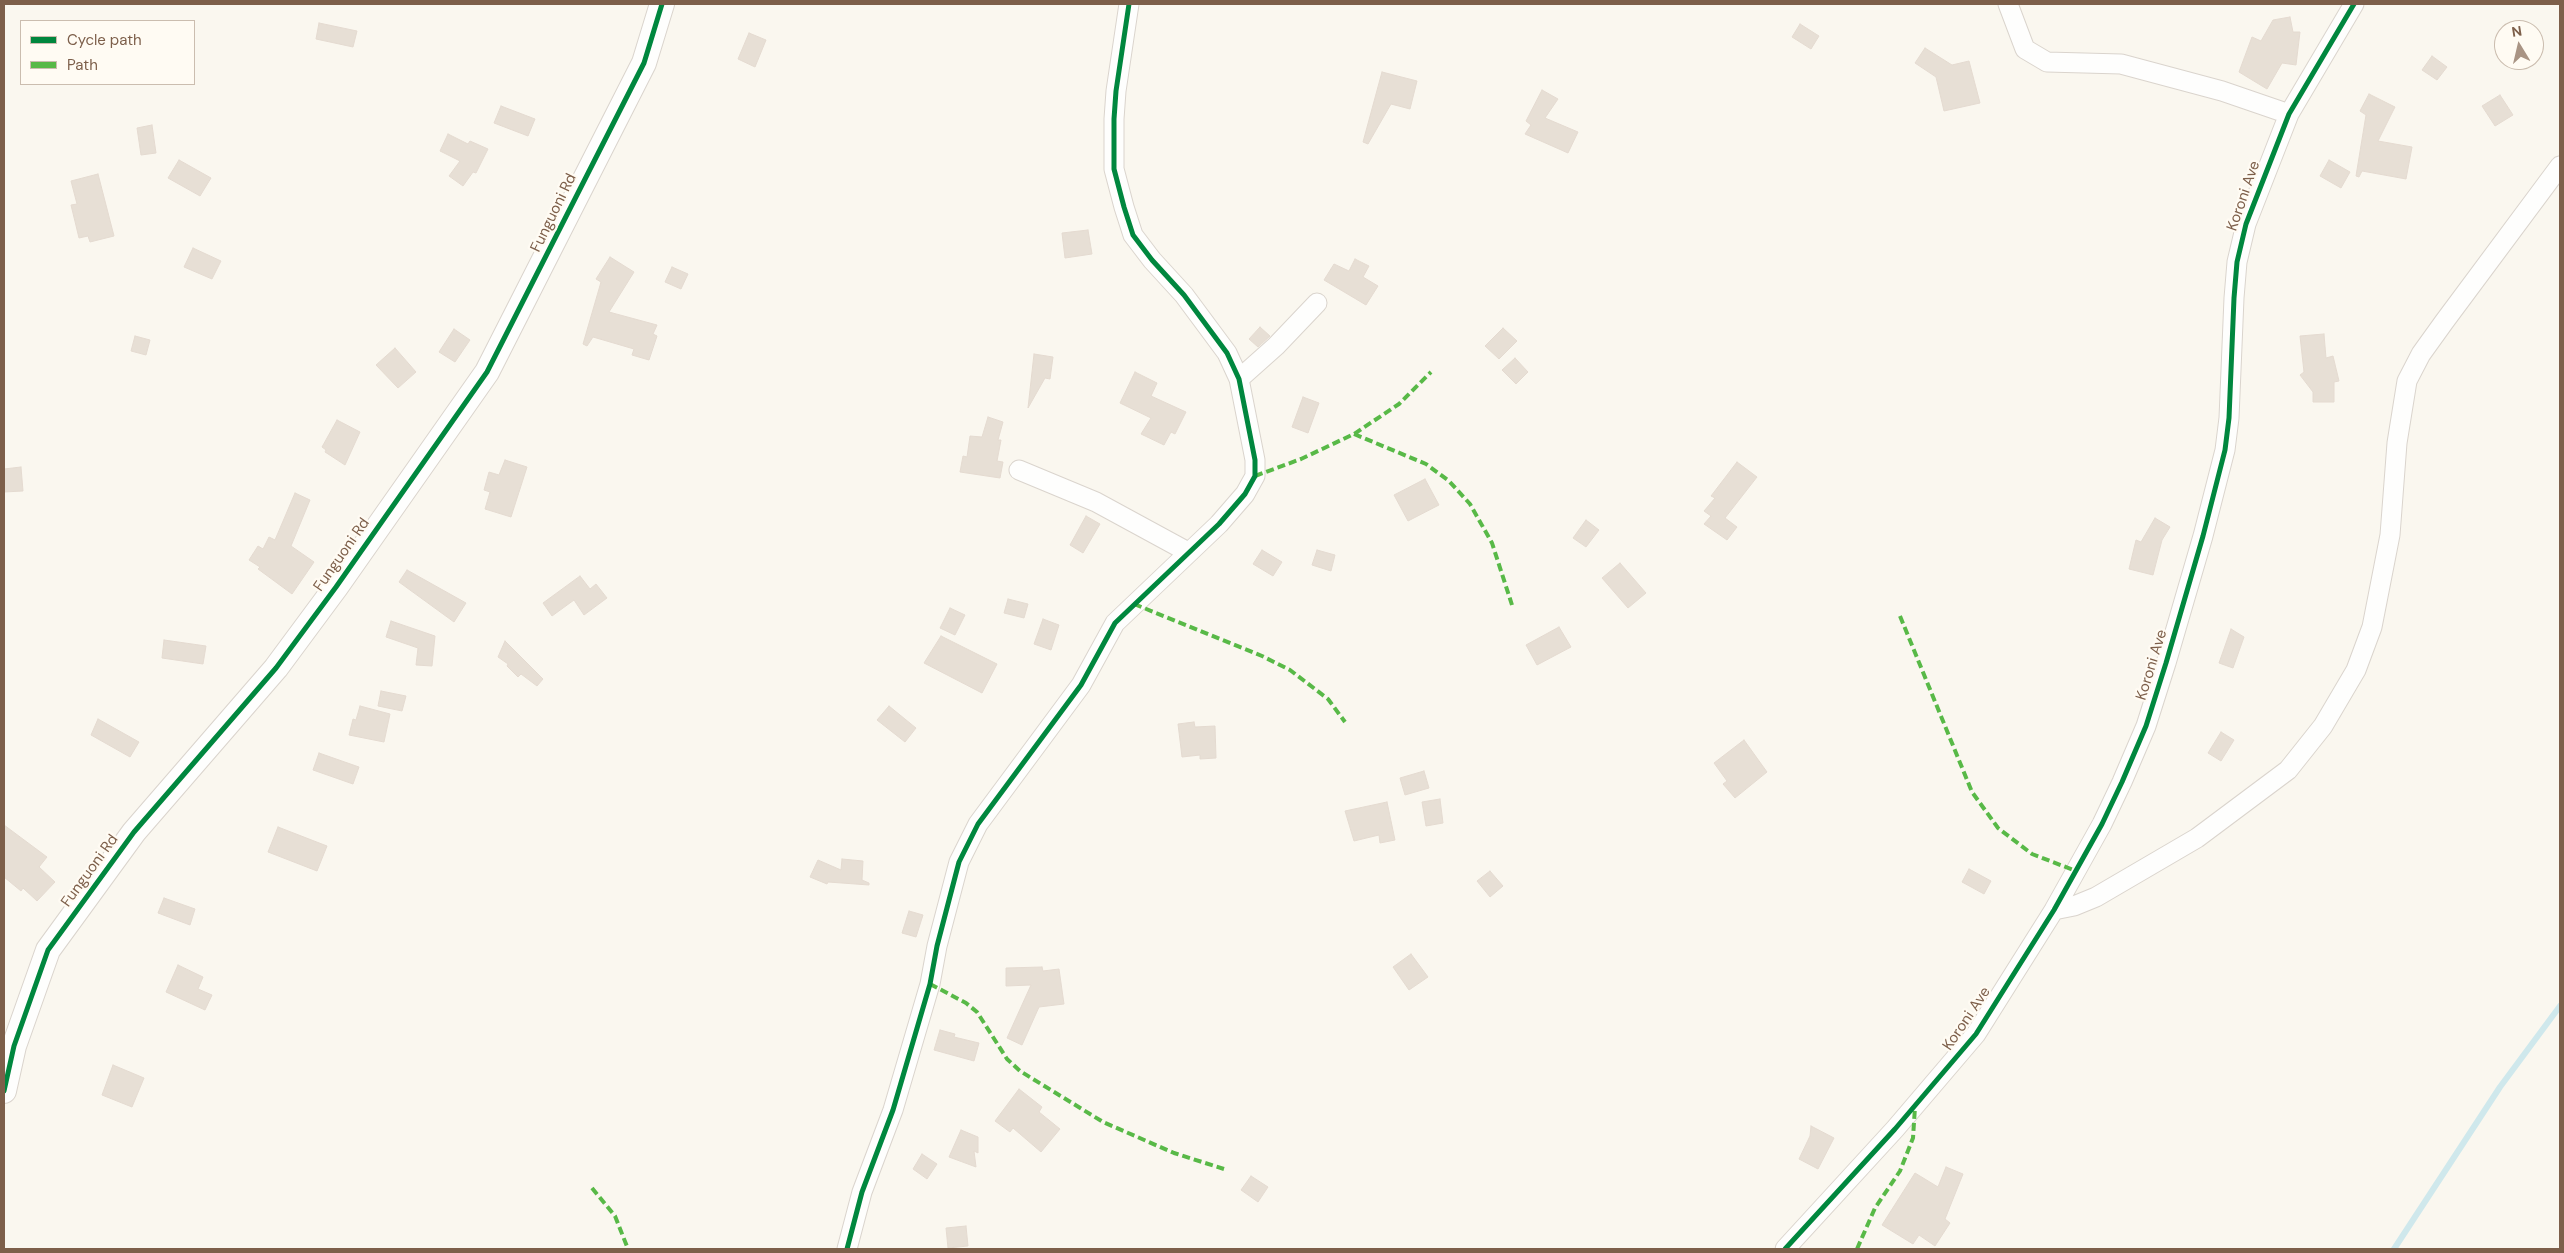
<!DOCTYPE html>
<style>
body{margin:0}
#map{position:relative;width:2564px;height:1253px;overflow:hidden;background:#faf7ef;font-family:"DM Sans",sans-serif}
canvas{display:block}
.frame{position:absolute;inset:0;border:5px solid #7d5f4a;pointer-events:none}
.legend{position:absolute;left:20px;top:20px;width:175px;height:65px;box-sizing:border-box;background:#fffbf3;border:1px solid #cbbdaf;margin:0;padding:6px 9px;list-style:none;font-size:15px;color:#7d5f4a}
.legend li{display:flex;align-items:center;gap:10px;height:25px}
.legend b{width:25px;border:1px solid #cbbdaf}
.north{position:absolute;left:2494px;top:20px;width:50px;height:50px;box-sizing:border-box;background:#fffbf3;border:1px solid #cbbdaf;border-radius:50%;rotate:351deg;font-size:14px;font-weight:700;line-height:20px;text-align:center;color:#7d5f4a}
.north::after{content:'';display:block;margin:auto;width:18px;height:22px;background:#a99484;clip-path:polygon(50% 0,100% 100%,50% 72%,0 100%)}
</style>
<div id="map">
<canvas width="2564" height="1253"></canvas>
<div class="frame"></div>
<ul class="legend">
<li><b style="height:6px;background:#00873e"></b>Cycle path</li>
<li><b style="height:6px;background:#58b947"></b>Path</li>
</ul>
<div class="north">N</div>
</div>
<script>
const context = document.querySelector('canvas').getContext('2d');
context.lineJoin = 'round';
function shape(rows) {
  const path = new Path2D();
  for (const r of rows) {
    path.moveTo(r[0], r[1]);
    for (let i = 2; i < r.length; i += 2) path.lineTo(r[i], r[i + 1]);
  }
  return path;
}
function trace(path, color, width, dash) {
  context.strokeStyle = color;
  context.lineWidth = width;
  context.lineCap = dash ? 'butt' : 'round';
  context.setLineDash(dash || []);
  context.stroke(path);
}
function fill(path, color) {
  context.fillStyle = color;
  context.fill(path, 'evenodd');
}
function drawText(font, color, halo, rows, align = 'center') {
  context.font = font + ' "DM Sans",sans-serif';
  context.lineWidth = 4.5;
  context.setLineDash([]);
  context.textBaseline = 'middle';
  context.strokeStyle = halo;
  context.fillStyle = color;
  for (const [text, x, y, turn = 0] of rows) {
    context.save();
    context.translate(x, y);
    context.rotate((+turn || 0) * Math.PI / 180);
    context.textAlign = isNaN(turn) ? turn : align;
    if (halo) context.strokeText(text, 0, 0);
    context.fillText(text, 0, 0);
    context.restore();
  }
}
const stream = shape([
 [2394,1249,2500,1087,2560,1006]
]);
const building = shape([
 [2290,17,2293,32,2300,32,2296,65,2282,63,2267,89,2239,72,2252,37,2261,41,2273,20,2290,17],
 [319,23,357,31,353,47,316,39,319,23],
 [1800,24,1819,36,1811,49,1792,37,1800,24],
 [749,33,766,40,755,67,738,59,749,33],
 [1925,48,1952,65,1969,61,1980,103,1944,111,1936,77,1915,63,1925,48],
 [2432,56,2447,67,2437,80,2422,70,2432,56],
 [1382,72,1417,81,1410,109,1391,104,1368,144,1363,142,1382,72],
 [1542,90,1558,99,1545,118,1578,132,1568,153,1525,134,1531,125,1526,121,1542,90],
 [2369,94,2395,107,2378,141,2412,147,2406,179,2362,171,2359,177,2356,176,2366,115,2360,111,2369,94],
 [2500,95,2513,115,2495,126,2482,106,2500,95],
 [501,106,535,119,528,136,494,123,501,106],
 [152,125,156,153,141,155,137,128,152,125],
 [448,134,468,144,470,141,488,149,476,173,473,172,463,186,449,176,460,161,440,151,448,134],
 [179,160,211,178,200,196,168,178,179,160],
 [2329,160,2350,172,2341,188,2320,176,2329,160],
 [98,174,114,236,90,242,88,236,79,238,71,205,77,204,71,181,98,174],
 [1088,230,1092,254,1065,258,1062,233,1088,230],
 [193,248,221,261,212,279,184,267,193,248],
 [610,257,634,272,609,312,657,325,653,334,657,336,649,360,632,355,634,349,593,337,587,346,583,344,601,282,596,279,610,257],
 [1355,259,1369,266,1363,277,1378,286,1366,305,1324,280,1334,264,1349,271,1355,259],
 [672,267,688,274,681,289,665,282,672,267],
 [1260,327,1270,336,1258,347,1249,339,1260,327],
 [1503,328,1517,341,1499,359,1485,346,1503,328],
 [454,329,470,340,455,362,439,352,454,329],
 [2324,334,2326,358,2333,356,2339,381,2334,382,2334,402,2313,402,2313,392,2300,375,2304,372,2300,336,2324,334],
 [135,336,150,340,146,355,131,351,135,336],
 [395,348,416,372,398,388,376,365,395,348],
 [1034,354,1053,357,1050,379,1045,378,1028,408,1034,354],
 [1515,358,1528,372,1516,384,1502,370,1515,358],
 [1135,372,1157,383,1151,396,1186,412,1175,434,1171,432,1164,445,1141,434,1151,418,1120,403,1135,372],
 [1303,397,1319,403,1308,433,1292,427,1303,397],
 [988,417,1003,422,998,440,1001,440,997,461,1003,462,1000,478,960,472,963,456,967,457,970,436,982,437,988,417],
 [337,420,360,432,345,465,325,452,326,450,322,447,337,420],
 [505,460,527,467,511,517,485,509,490,492,484,490,489,472,499,475,505,460],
 [1737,462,1757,477,1725,518,1737,527,1727,540,1704,524,1711,516,1704,511,1715,498,1711,496,1737,462],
 [21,467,23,491,4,492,4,469,21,467],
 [1425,479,1439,505,1408,521,1394,495,1425,479],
 [295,493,310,500,291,546,314,562,292,594,258,569,260,567,249,560,258,546,263,549,269,537,275,540,295,493],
 [1086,516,1100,524,1083,553,1070,545,1086,516],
 [2155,518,2170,527,2162,540,2153,575,2129,569,2136,540,2141,542,2155,518],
 [1586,520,1599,530,1586,547,1573,538,1586,520],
 [1262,550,1282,562,1273,576,1253,564,1262,550],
 [1317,550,1335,555,1331,571,1312,565,1317,550],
 [1620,563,1646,593,1628,608,1602,578,1620,563],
 [407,570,466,603,454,622,399,582,407,570],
 [580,576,590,589,596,584,607,598,584,615,574,600,552,616,543,603,580,576],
 [1008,599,1028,604,1024,618,1004,613,1008,599],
 [950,608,965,615,955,635,940,628,950,608],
 [1043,619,1059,625,1051,650,1034,644,1043,619],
 [391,621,435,636,432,666,416,665,418,648,386,637,391,621],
 [1559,627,1571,647,1537,665,1526,645,1559,627],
 [2231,629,2244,637,2233,668,2219,663,2231,629],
 [941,636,997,664,982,693,924,663,941,636],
 [164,640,206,646,203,664,162,658,164,640],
 [505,641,543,679,537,686,521,674,518,677,507,666,508,664,498,657,505,641],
 [381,691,406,696,402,711,378,706,381,691],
 [360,706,390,714,384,742,349,735,353,719,356,720,360,706],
 [889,706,916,728,905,742,877,720,889,706],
 [98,719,139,742,130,757,91,735,98,719],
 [1194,722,1195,727,1215,726,1216,758,1200,759,1200,755,1182,757,1178,724,1194,722],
 [2221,732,2234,740,2221,761,2208,753,2221,732],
 [1744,740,1767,772,1735,798,1723,784,1727,781,1714,763,1744,740],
 [319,753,359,767,353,784,313,770,319,753],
 [1424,771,1429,788,1405,795,1400,778,1424,771],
 [1440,799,1443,823,1426,826,1422,802,1440,799],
 [1387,802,1395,840,1380,843,1379,835,1354,841,1345,811,1387,802],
 [4,825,47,857,39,867,55,882,37,901,23,888,21,891,4,877,4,825],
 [278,827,327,846,317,871,268,852,278,827],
 [842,859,863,861,862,880,869,883,869,885,828,882,827,884,810,877,818,860,841,870,842,859],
 [1969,869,1991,881,1984,894,1962,882,1969,869],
 [1490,871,1503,886,1490,897,1477,881,1490,871],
 [164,898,195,909,190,925,158,913,164,898],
 [909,911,923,915,916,937,902,933,909,911],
 [1411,954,1428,977,1409,990,1393,967,1411,954],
 [178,965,203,977,198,989,212,995,205,1010,166,992,178,965],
 [1042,967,1043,971,1059,969,1064,1004,1039,1007,1022,1045,1007,1038,1031,985,1006,986,1006,968,1042,967],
 [940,1030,955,1034,954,1037,979,1043,974,1061,934,1050,940,1030],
 [113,1065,144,1078,132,1107,102,1095,113,1065],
 [1019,1089,1042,1107,1039,1112,1060,1129,1041,1152,1013,1128,1010,1132,995,1121,1019,1089],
 [1811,1126,1834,1138,1818,1169,1799,1159,1810,1136,1811,1126],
 [961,1130,978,1137,978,1153,974,1151,976,1167,949,1157,961,1130],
 [922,1154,937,1164,927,1179,913,1169,922,1154],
 [1946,1167,1963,1174,1945,1219,1950,1223,1935,1246,1919,1235,1913,1244,1882,1225,1915,1173,1938,1187,1946,1167],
 [1251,1176,1268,1187,1258,1202,1241,1190,1251,1176],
 [966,1226,968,1246,948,1248,946,1228,966,1226]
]);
const minor = shape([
 [2008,4,2025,49,2047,62,2121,64,2222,91,2289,114],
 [1239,379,1276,346,1317,303],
 [1019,470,1096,502,1188,552],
 [2054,910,2074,906,2096,897,2197,838,2288,770,2323,726,2356,670,2372,627,2390,535,2397,443,2407,381,2421,354,2444,322,2560,166],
 [847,1249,862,1192,893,1110,930,984,937,946,959,862,978,824,1081,685,1115,623,1219,524,1245,494,1255,476,1255,460,1239,379,1227,353,1184,295,1152,260,1133,235,1124,207,1114,169,1114,119,1116,91,1129,4],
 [1785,1249,1895,1129,1976,1034,2054,910,2102,824,2122,782,2146,726,2166,663,2203,536,2225,450,2229,418,2234,298,2237,262,2246,224,2289,114,2354,4]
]);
const tertiary = shape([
 [4,1091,14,1046,48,950,134,832,276,668,336,587,487,372,644,63,662,4]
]);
const quiet = shape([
 [1354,434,1426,464,1449,481,1470,504,1492,543,1512,605],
 [1255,476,1301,459,1354,434,1399,404,1431,372],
 [1134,604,1262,656,1290,670,1328,699,1345,722],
 [1900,616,1972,792,1998,828,2032,854,2076,871],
 [930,984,966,1003,977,1012,1007,1059,1020,1071,1103,1122,1174,1153,1224,1169],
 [592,1188,615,1216,628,1249],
 [1857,1249,1875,1208,1900,1171,1913,1138,1915,1107]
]);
const cycleway = shape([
 [4,1091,14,1046,48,950,134,832,276,668,336,587,487,372,644,63,662,4],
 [847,1249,862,1192,893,1110,930,984,937,946,959,862,978,824,1081,685,1115,623,1219,524,1245,494,1255,476,1255,460,1239,379,1227,353,1184,295,1152,260,1133,235,1124,207,1114,169,1114,119,1116,91,1129,4],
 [1785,1249,1895,1129,1976,1034,2054,910,2102,824,2122,782,2146,726,2166,663,2203,536,2225,450,2229,418,2234,298,2237,262,2246,224,2289,114,2354,4]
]);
const streetNames = [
 ["Koroni Ave",2244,196,-71],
 ["Funguoni Rd",554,213,-64],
 ["Funguoni Rd",342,555,-55],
 ["Koroni Ave",2152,665,-73],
 ["Funguoni Rd",90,871,-54],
 ["Koroni Ave",1967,1019,-56]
];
trace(stream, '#cfe8ec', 6);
fill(building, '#e7dfd5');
trace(building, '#e4dad0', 1);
trace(minor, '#dad4cd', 21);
trace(tertiary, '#dad4cd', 26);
trace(minor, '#fefefd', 19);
trace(tertiary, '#fefefd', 24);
trace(quiet, '#58b947', 4, [8, 4]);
trace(cycleway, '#00873e', 5);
drawText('15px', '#7d5f4a', '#fffbf3', streetNames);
</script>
